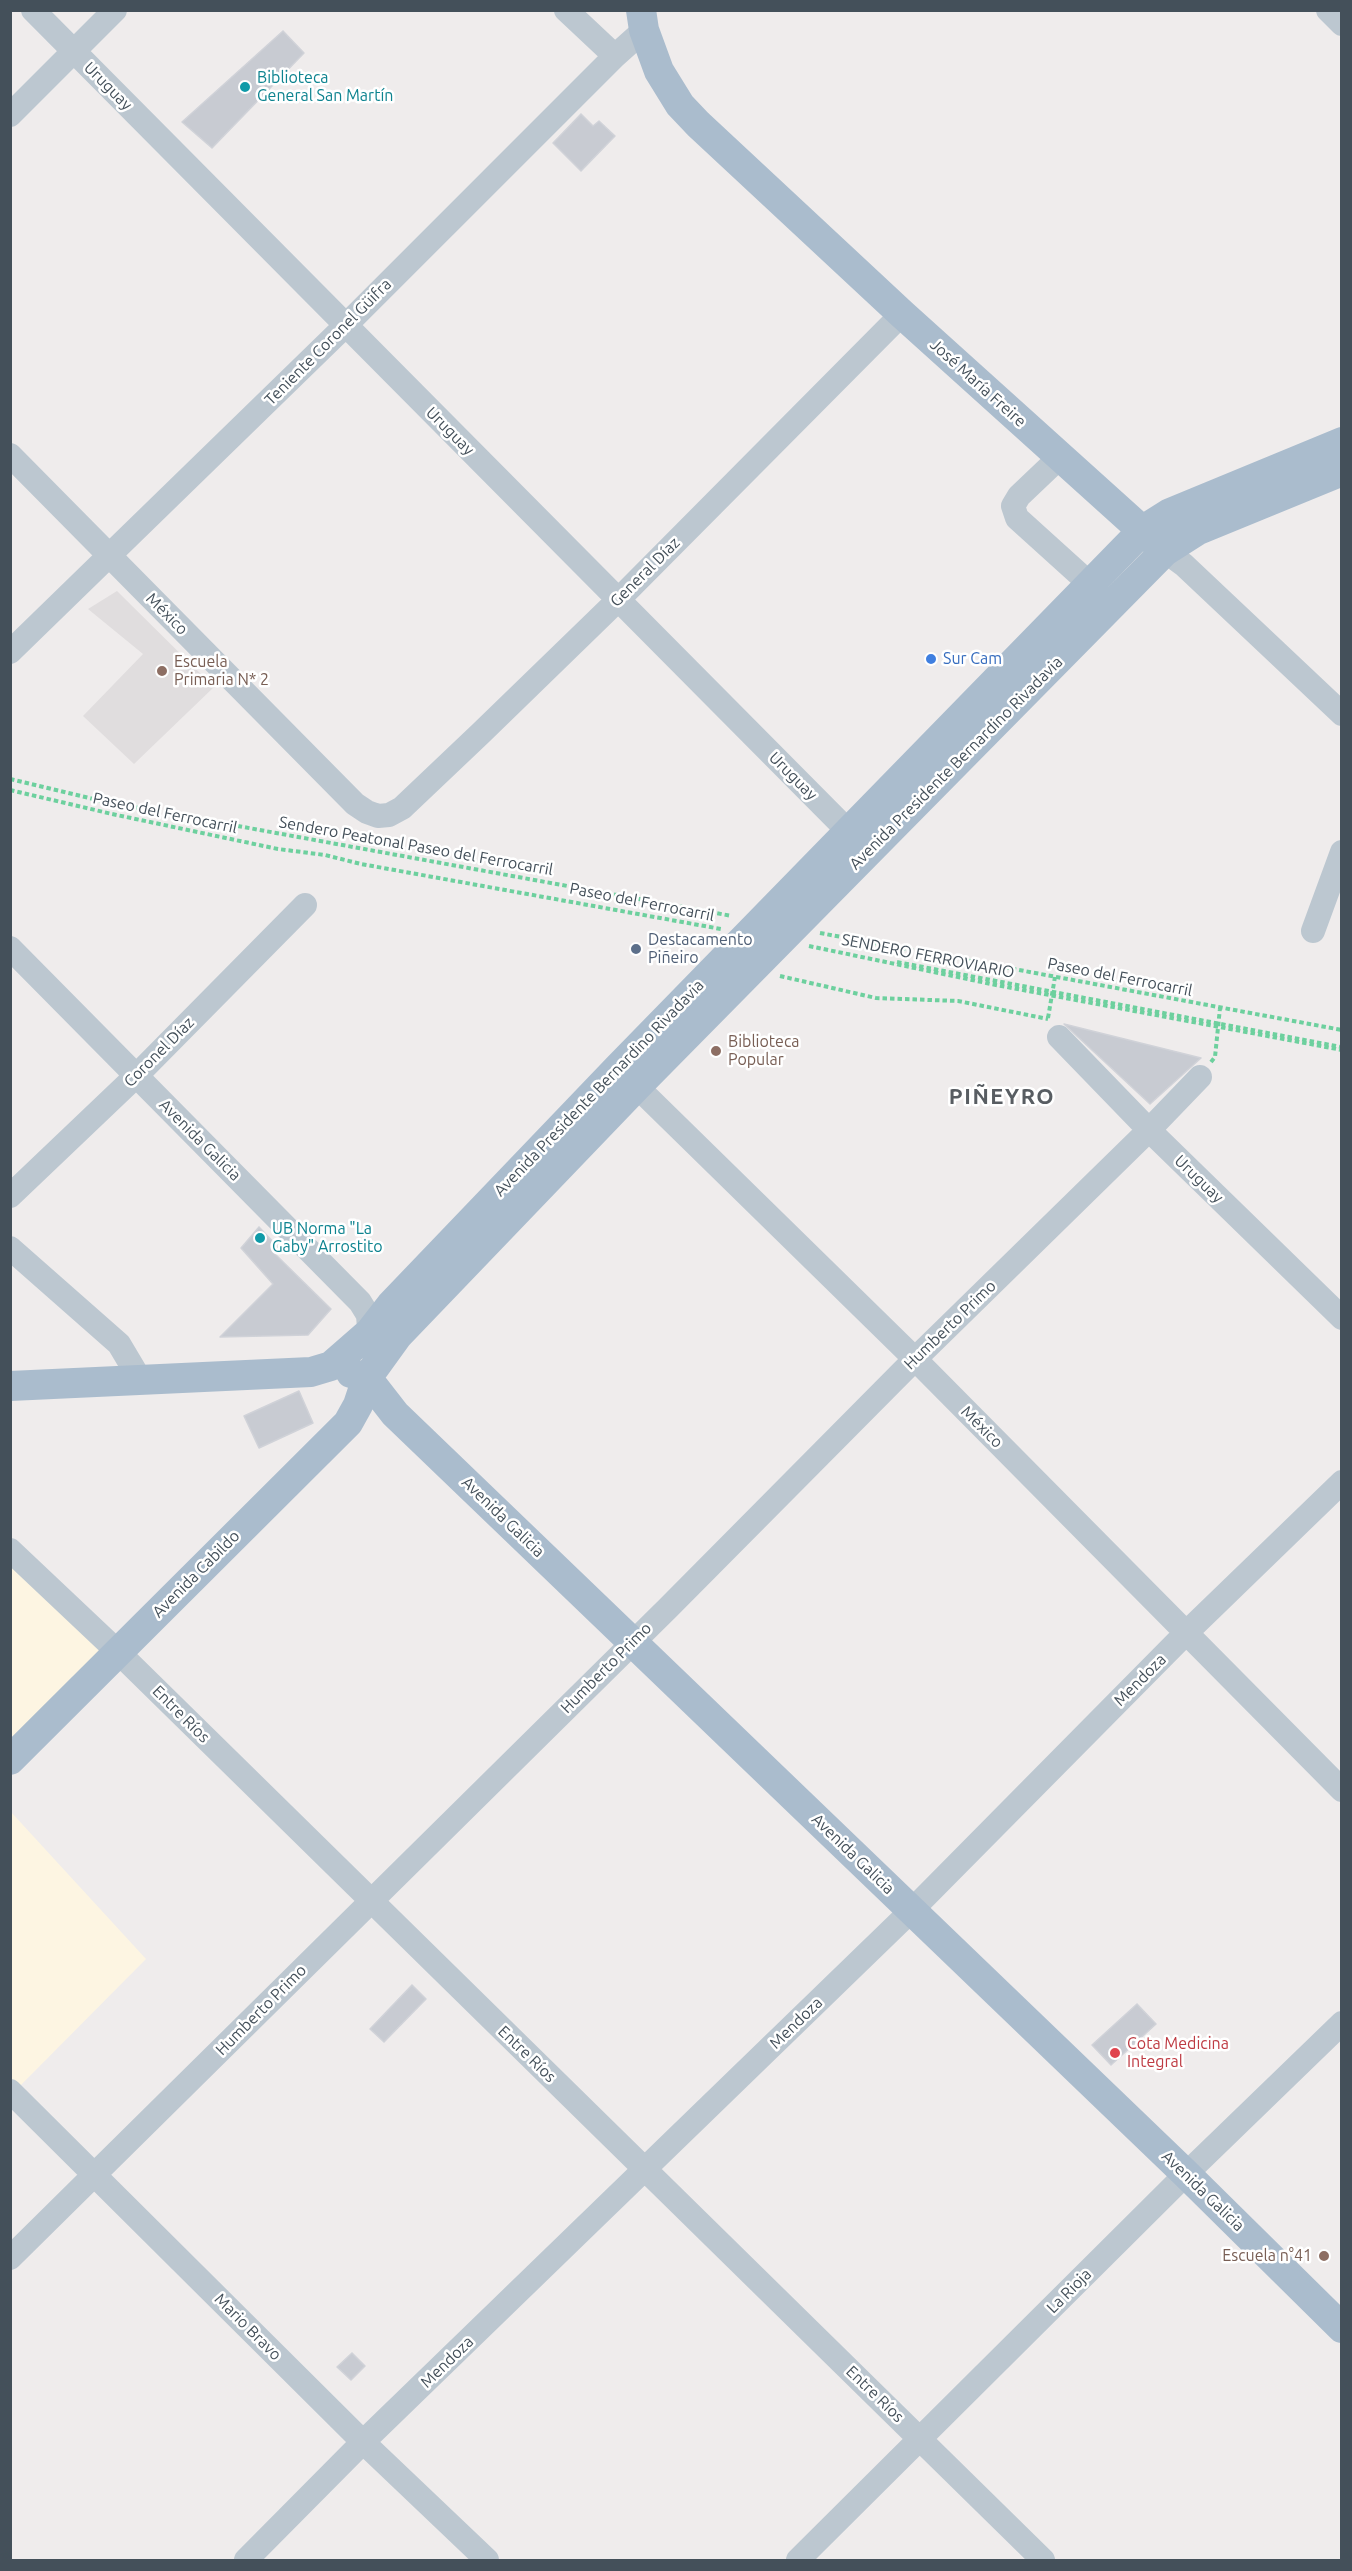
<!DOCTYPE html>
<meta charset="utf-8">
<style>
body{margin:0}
#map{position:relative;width:1352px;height:2571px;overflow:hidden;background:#efecec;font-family:Ubuntu,sans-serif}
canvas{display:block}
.frame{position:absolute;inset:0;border:12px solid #44505a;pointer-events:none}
</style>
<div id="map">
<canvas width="1352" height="2571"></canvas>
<div class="frame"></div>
</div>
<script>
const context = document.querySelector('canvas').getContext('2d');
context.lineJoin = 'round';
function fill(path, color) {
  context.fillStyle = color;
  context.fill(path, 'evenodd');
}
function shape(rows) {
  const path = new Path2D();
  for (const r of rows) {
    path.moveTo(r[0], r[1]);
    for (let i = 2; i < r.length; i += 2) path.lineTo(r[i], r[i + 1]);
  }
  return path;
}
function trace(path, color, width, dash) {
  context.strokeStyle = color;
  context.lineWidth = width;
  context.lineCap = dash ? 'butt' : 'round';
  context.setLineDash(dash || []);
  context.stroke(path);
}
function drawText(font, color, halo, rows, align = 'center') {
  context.font = font + ' Ubuntu,sans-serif';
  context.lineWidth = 5;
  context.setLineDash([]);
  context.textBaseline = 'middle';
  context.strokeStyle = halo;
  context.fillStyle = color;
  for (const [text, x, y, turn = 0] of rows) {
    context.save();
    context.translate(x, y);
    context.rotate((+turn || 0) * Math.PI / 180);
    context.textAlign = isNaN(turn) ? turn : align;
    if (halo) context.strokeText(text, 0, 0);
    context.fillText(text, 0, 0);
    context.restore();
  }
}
const commercial = shape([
 [11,1563,106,1649,11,1739],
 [11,1812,146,1959,11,2095]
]);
const education = shape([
 [117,591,214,687,134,764,83,716,143,654,88,609]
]);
const building = shape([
 [283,31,304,53,212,148,182,122,283,31],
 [581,114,593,126,599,121,615,136,581,171,553,143,581,114],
 [1064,1024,1201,1058,1150,1104,1064,1024],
 [259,1227,279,1248,274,1253,331,1309,308,1335,220,1337,273,1284,241,1248,259,1227],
 [299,1391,313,1423,259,1448,244,1416,299,1391],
 [412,1985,426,1999,384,2042,370,2029,412,1985],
 [1137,2004,1156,2024,1111,2065,1092,2045,1137,2004],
 [352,2353,365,2366,351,2380,337,2367,352,2353]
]);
const path = shape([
 [10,779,106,802,732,916],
 [10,790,112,814,278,849,325,855,361,864,721,929],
 [820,933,1342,1030],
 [809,946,996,985,1342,1050],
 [897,962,1341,1047],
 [780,976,876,998,958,1001,1048,1019],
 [1048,1018,1055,977],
 [1211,1062,1215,1057,1220,1008]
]);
const minor = shape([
 [33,10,860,843],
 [566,10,615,56],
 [1328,10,1342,24],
 [10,115,115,10],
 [10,455,355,804,367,812,378,816,389,815,402,808,481,733,619,599,902,314],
 [1060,457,1019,496,1013,506,1017,518,1090,584],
 [1165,551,1184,565,1342,714],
 [10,652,345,326,615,56,644,30],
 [1313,931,1342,852],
 [10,948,360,1302,368,1315,370,1342],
 [1059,1037,1149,1130,1342,1318],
 [625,1075,915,1359,1342,1790],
 [10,1196,137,1075,305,905],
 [10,1248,119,1344,141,1381],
 [10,1550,118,1652,1043,2560],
 [10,2091,363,2442,487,2560],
 [10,2258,668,1608,915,1359,1149,1130,1200,1077],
 [246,2560,363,2442,912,1910,1186,1633,1342,1482],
 [798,2560,1186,2174,1342,2023]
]);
const major = shape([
 [641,10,644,30,659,71,680,105,698,124,902,314,1156,543],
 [351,1373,367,1378,395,1414,1186,2174,1342,2328],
 [10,1386,311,1372,331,1366,370,1332,391,1305,618,1068,1143,530,1170,513,1342,442],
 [10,1760,348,1423,358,1405,367,1378,398,1335,637,1086,1165,551,1198,530,1342,471]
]);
const markers = [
 [245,87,6,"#0f9aa8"],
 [931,659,6,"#3f7fe0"],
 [162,671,6,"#8d6e63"],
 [636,949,6,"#5c6f8a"],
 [716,1051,6,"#8d6e63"],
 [260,1238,6,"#0f9aa8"],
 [1115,2053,6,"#e0444e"],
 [1324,2256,6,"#8d6e63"]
];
const cultureNames = [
 ["Biblioteca",257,78],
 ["General San Martín",257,96],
 ["UB Norma \"La",272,1229],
 ["Gaby\" Arrostito",272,1247]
];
const streetNames = [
 ["Uruguay",108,86,45],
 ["Teniente Coronel Güifra",328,342,-45],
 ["José María Freire",978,383,42],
 ["Uruguay",450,431,45],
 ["General Díaz",645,572,-45],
 ["México",167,614,45],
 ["Avenida Presidente Bernardino Rivadavia",956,763,-45],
 ["Uruguay",793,776,45],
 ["Paseo del Ferrocarril",165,813,12],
 ["Sendero Peatonal Paseo del Ferrocarril",416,846,10],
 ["Paseo del Ferrocarril",642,902,11],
 ["SENDERO FERROVIARIO",928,956,11],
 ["Paseo del Ferrocarril",1120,977,11],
 ["Coronel Díaz",159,1052,-45],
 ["Avenida Presidente Bernardino Rivadavia",599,1088,-46],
 ["Avenida Galicia",200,1140,45],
 ["Uruguay",1199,1179,44],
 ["Humberto Primo",950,1325,-44],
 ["México",982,1427,45],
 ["Avenida Galicia",503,1517,44],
 ["Avenida Cabildo",196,1574,-45],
 ["Humberto Primo",606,1668,-45],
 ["Mendoza",1140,1680,-45],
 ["Entre Ríos",181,1714,45],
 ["Avenida Galicia",853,1854,44],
 ["Humberto Primo",261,2010,-45],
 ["Mendoza",796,2023,-44],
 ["Entre Ríos",527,2054,44],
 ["Avenida Galicia",1203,2191,44],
 ["La Rioja",1069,2291,-45],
 ["Mario Bravo",248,2327,45],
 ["Mendoza",447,2362,-44],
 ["Entre Ríos",875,2394,44]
];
const shopNames = [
 ["Sur Cam",943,659]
];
const educationNames = [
 ["Escuela",174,662],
 ["Primaria N* 2",174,680],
 ["Biblioteca",728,1042],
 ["Popular",728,1060],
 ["Escuela n°41",1312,2256,"right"]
];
const serviceNames = [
 ["Destacamento",648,940],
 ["Piñeiro",648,958]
];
const healthNames = [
 ["Cota Medicina",1127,2044],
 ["Integral",1127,2062]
];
const districtNames = [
 ["PIÑEYRO",1002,1097]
];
fill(commercial, '#fdf5e2');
fill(education, '#e0ddde');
fill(building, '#c8cbd2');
trace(building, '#d0d2d8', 1.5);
trace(path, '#6dd09e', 4, [4.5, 3]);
trace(minor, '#bcc7d0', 24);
trace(major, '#aabccd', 30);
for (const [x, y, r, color] of markers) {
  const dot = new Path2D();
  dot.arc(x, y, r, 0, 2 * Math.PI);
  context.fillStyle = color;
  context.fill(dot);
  trace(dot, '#fff', 2);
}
drawText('16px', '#0d838f', '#fff', cultureNames, 'left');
drawText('16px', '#44505a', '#fff', streetNames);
drawText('16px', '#366cbe', '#fff', shopNames, 'left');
drawText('16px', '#785e54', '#fff', educationNames, 'left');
drawText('16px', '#4e5e75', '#fff', serviceNames, 'left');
drawText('16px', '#be3a42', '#fff', healthNames, 'left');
context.letterSpacing = '1.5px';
drawText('bold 22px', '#585d62', '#fff', districtNames);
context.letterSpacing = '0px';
</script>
